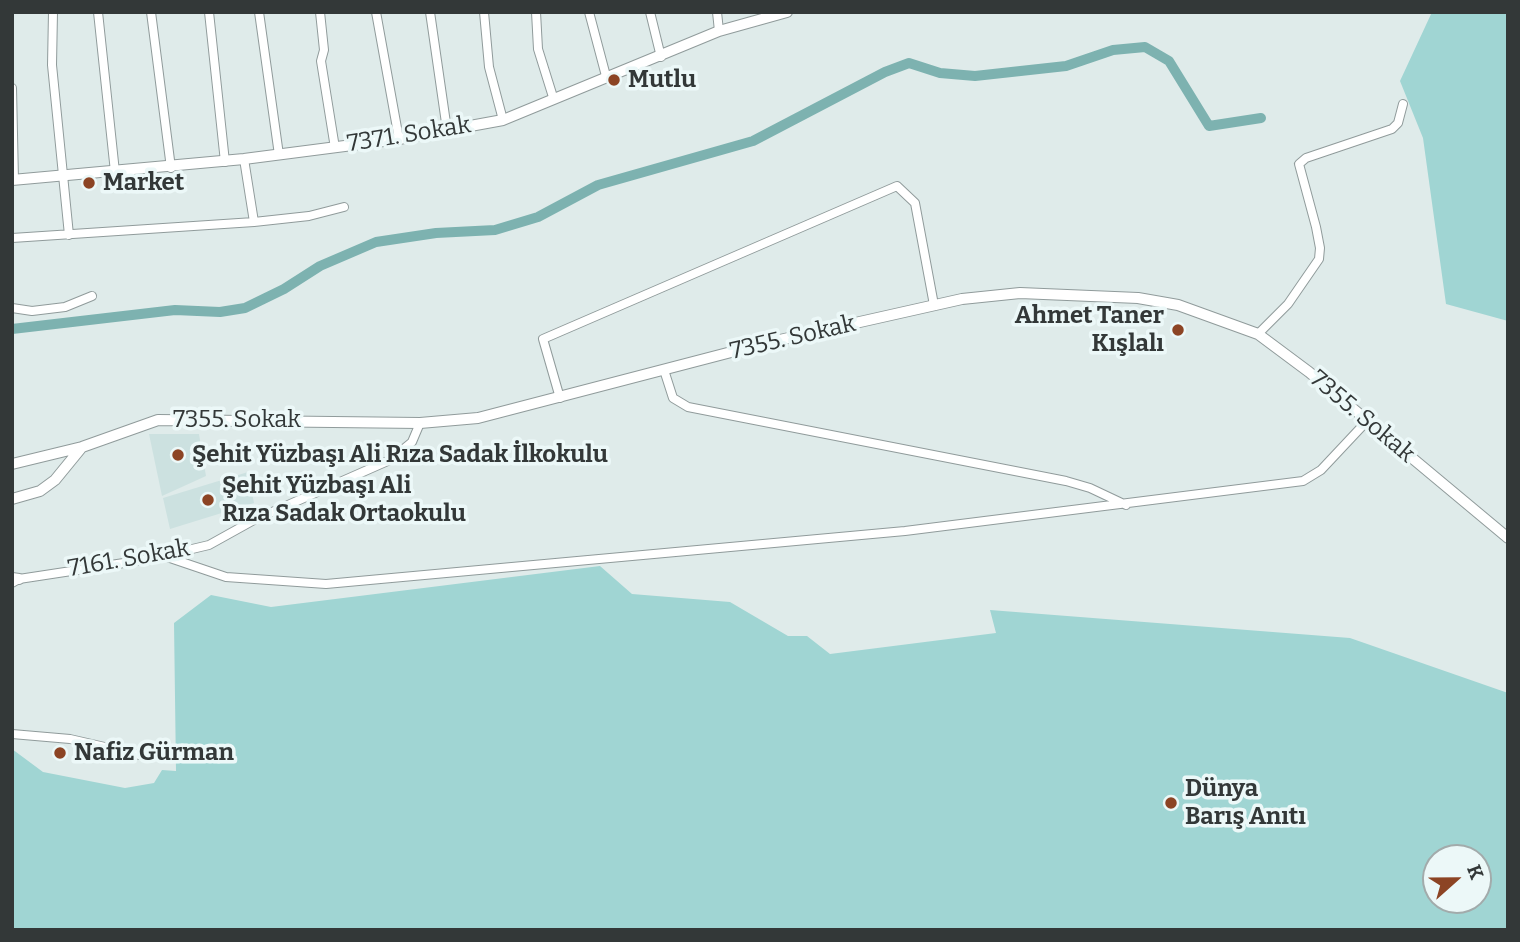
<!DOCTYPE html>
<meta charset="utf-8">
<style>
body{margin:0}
#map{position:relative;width:1520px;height:942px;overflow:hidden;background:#dfebea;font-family:Bitter,serif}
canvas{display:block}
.frame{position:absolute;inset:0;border:14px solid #333838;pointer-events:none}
.north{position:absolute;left:1422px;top:844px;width:70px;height:70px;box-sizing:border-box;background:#ecf8f8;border:2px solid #a2abab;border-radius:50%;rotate:69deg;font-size:19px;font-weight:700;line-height:28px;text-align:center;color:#333838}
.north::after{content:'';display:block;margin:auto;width:24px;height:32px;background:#8c4424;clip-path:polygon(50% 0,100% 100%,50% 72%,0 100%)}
</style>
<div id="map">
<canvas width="1520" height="942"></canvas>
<div class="frame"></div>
<div class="north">K</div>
</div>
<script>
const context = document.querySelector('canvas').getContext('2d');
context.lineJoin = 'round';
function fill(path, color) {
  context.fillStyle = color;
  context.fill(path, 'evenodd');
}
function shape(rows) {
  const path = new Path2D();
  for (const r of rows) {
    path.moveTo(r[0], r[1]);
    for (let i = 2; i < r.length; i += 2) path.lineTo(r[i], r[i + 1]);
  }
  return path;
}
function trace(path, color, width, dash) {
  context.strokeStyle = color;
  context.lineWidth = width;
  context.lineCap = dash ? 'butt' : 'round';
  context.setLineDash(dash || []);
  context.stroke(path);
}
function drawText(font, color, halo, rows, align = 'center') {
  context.font = font + ' Bitter,serif';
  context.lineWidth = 7;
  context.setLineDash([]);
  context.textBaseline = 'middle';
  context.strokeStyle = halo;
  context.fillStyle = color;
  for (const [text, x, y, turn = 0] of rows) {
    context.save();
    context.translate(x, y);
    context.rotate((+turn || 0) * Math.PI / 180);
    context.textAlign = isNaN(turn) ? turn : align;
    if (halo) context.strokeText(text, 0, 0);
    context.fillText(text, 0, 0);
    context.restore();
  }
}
const built = shape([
 [149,434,199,434,206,476,162,496],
 [248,472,254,503,170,529,163,498]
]);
const green = shape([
 [1432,12,1508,12,1508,321,1446,304,1423,138,1400,81],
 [600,566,632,594,730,602,788,636,807,636,830,654,996,633,990,610,1350,638,1508,693,1508,930,12,930,12,749,43,772,125,788,154,783,162,770,176,771,174,623,211,595,271,607],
 [1436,858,1478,858,1478,900,1436,900]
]);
const canal = shape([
 [12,329,175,310,220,312,245,308,284,289,320,266,376,242,436,233,495,230,538,217,598,185,753,141,885,72,909,63,940,73,975,76,1066,66,1113,50,1145,47,1169,61,1209,126,1261,118]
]);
const minor = shape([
 [53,12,52,65,69,235],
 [98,12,115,172],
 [151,12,171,168],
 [209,12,225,162],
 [259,12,279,155],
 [320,12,324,50,321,61,335,148],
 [376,12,399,139],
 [430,12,447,130],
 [484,12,489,67,503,120],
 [536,12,538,49,553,97],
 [589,12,606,76],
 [650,12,661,57],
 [717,12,719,31],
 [12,88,14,180],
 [254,222,309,216,344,207],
 [12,238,254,222,244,159],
 [12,308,32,311,65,307,92,296],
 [1258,334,1288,304,1319,259,1320,248,1316,227,1299,164,1306,158,1392,129,1398,123,1403,104],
 [664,370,673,398,688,407,1066,481,1090,488,1126,505],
 [560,398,543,339,897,186,915,203,934,305],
 [164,556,226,577,326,584,905,531,1303,481,1321,470,1367,421],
 [12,583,19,579,150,559,209,545,254,520,390,460,412,442,420,423],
 [12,734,70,739,144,756]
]);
const tertiary = shape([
 [12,180,244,159,399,139,503,120,719,31,787,12],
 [12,464,82,447,158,420,420,423,478,418,762,344,962,299,1020,293,1138,298,1178,305,1258,334,1309,372,1508,538],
 [12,499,40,491,55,480,82,447],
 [12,578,19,579]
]);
const markers = [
 [614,80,7,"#8c4424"],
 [89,183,7,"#8c4424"],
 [1178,330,7,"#8c4424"],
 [178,455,7,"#8c4424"],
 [208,500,7,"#8c4424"],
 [60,753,7,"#8c4424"],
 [1171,803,7,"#8c4424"]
];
const poiNames = [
 ["Mutlu",628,80],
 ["Market",103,183],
 ["Ahmet Taner",1164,316,"right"],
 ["Kışlalı",1164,344,"right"],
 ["Şehit Yüzbaşı Ali Rıza Sadak İlkokulu",192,455],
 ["Şehit Yüzbaşı Ali",222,486],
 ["Rıza Sadak Ortaokulu",222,514],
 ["Nafiz Gürman",74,753],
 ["Dünya",1185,789],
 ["Barış Anıtı",1185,817]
];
const streetNames = [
 ["7371. Sokak",409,135,-9],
 ["7355. Sokak",793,338,-13],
 ["7355. Sokak",1362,417,40],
 ["7355. Sokak",237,420],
 ["7161. Sokak",129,559,-10]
];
fill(built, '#cce1e0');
fill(green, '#a0d5d3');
trace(canal, '#7db2b0', 10);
trace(minor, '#909b9b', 10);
trace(tertiary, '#909b9b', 12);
trace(minor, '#fff', 8);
trace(tertiary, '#fff', 10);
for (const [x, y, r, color] of markers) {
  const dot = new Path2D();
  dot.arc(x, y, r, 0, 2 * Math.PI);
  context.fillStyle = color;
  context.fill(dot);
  trace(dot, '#ecf8f8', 2.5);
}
drawText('bold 24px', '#333838', '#ecf8f8', poiNames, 'left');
drawText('24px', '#333838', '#ecf8f8', streetNames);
</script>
